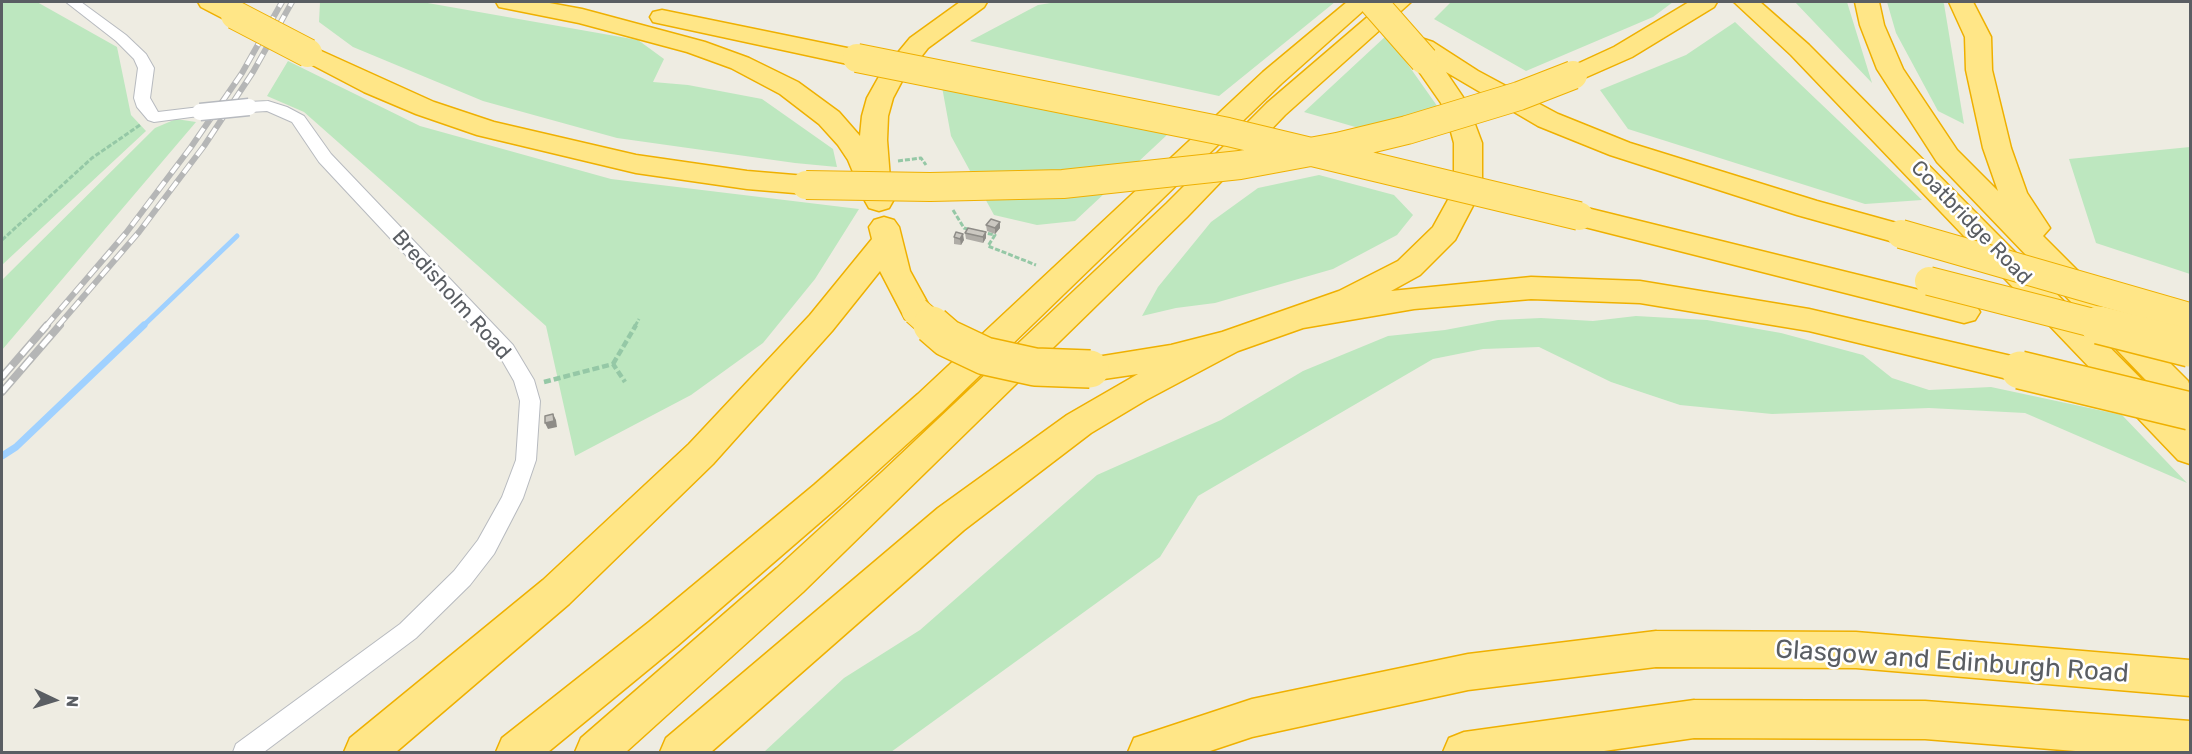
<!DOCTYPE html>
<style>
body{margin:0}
#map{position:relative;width:2192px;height:754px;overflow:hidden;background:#eeece2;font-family:Rubik,sans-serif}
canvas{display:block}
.frame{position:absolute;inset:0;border:3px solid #5a5e63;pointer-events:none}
.north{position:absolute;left:24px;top:670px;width:60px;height:60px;-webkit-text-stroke:4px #fff;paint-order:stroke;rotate:94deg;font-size:16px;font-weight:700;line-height:24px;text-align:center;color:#5a5e63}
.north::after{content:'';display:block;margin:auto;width:21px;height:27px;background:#5a5e63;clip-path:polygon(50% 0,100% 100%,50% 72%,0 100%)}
</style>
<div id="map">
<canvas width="2192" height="754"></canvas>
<div class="frame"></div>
<div class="north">N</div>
</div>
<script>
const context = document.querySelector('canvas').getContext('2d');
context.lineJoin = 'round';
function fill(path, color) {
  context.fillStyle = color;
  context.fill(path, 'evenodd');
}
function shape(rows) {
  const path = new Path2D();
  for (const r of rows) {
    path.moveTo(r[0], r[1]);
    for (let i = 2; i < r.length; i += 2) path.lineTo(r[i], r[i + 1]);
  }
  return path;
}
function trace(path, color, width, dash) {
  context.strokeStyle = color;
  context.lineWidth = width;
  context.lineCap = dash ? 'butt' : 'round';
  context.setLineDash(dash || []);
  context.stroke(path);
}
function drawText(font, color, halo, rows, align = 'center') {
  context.font = font + ' Rubik,sans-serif';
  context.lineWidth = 5;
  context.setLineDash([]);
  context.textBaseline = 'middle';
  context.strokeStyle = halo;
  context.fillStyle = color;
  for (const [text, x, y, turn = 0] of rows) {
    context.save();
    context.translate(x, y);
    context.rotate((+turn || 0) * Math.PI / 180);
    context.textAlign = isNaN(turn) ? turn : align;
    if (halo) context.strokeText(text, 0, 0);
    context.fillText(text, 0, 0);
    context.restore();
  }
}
const green = shape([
 [2,2,37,2,117,47,131,115,146,131,2,265],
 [320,2,422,2,638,40,664,59,653,82,688,85,762,99,833,149,837,167,795,163,617,138,483,101,353,47,319,22],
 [1057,2,1335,2,1219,96,970,41,1038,5],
 [1451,2,1673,2,1653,17,1526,71,1434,19],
 [1795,2,1847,2,1872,83],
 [1887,2,1943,2,1944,4,1964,124,1938,111,1896,33],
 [1735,22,1922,200,1865,204,1628,129,1600,90,1686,55],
 [1387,35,1440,110,1362,129,1304,112],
 [288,61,420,126,611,179,859,209,815,279,763,343,691,395,575,456,546,326,304,112,267,96],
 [942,87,1168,134,1075,221,1037,225,994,215,951,136],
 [176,119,196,122,2,350,2,280,155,128],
 [2190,147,2190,274,2096,243,2069,159],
 [1319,175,1394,195,1413,215,1397,235,1333,269,1215,303,1176,308,1142,316,1158,287,1211,222,1258,188],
 [1636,316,1707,320,1781,333,1863,355,1892,378,1929,390,1991,387,2122,415,2187,483,2025,413,1929,408,1772,414,1680,405,1611,382,1539,347,1483,349,1433,359,1198,496,1160,557,891,752,764,752,844,678,920,630,1097,475,1221,420,1303,371,1388,336,1445,330,1498,320,1541,318,1593,321]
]);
const streamFar1 = shape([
 [143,326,237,236]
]);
const stream = shape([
 [2,456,16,447,144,325]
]);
const pathFar1 = shape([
 [898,161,921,158,926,165],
 [953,210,964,228,971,230],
 [981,232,995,235,988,246,1036,265],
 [2,240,92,158,140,125],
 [635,326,639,319]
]);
const path = shape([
 [613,364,636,325],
 [544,382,613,364,625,382]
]);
const street = shape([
 [66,2,81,2,126,35,146,54,154,68,150,98,158,112,200,107,206,109,208,112,206,115,154,122,148,120,137,107,134,98,138,68,134,59,116,41,66,2],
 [268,101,287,107,304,116,331,154,513,345,534,380,540,401,536,460,523,498,494,554,470,585,416,638,264,752,233,752,236,744,400,624,454,571,478,540,502,497,516,460,520,401,514,381,499,355,319,162,292,122,267,111,249,112,241,107,249,102,268,101]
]);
const highway = shape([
 [198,2,228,2,244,10,247,15,244,20,235,22,226,20,201,7,198,2],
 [496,2,544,2,582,9,705,42,749,58,798,82,839,112,860,136,862,116,867,98,881,73,910,38,960,2,987,2,984,7,928,48,902,81,893,98,888,116,887,140,890,179,886,185,893,201,889,208,879,211,869,208,865,201,848,160,838,145,819,124,780,94,731,68,687,52,579,23,499,7,496,2],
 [1347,2,1373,2,1281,84,942,412,840,505,677,646,548,752,496,752,502,738,649,622,814,485,918,394,1263,72,1347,2],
 [1385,2,1411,2,1285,115,1187,217,803,592,626,752,575,752,581,738,777,568,882,472,1167,203,1267,103,1385,2],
 [1689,2,1717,2,1714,7,1632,57,1573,83,1564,80,1560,75,1564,70,1614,47,1689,2],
 [1734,2,1760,2,1809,45,2190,428,2190,464,2178,460,1791,55,1734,2],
 [1855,2,1879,2,1884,25,1903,69,1957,150,1998,191,1983,148,1966,70,1965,37,1949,2,1973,2,1991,37,1992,70,2011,148,2027,193,2050,228,2043,236,2188,381,2190,386,2188,399,2176,403,2164,399,1937,162,1877,69,1860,25,1855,2],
 [662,10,857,50,866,53,870,58,866,63,857,66,653,22,650,17,653,12,662,10],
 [1424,39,1433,42,1478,71,1558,114,1630,143,1817,201,1911,227,1916,234,1911,241,1901,244,1797,215,1610,155,1538,126,1446,72,1467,103,1482,143,1482,178,1477,198,1455,240,1420,275,1391,291,1531,277,1640,281,1809,309,2020,358,2032,361,2036,370,2032,379,2020,382,1809,331,1640,303,1531,299,1414,309,1303,328,1238,351,1146,400,1091,433,964,530,711,752,660,752,666,738,938,508,1067,415,1138,374,1090,381,1078,378,1074,369,1078,360,1171,345,1222,332,1339,291,1398,261,1433,227,1449,198,1454,178,1454,143,1447,117,1441,103,1411,60,1418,54,1411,47,1415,42,1424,39],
 [308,45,434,102,494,122,636,155,747,171,806,176,816,178,820,185,816,192,806,194,747,189,636,173,477,135,416,114,364,92,299,58,295,53,299,48,308,45],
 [1579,206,1964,301,1975,304,1980,312,1975,320,1964,323,1569,223,1564,216,1569,209,1579,206],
 [884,217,894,220,899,227,910,271,932,311,927,319,916,322,905,319,880,271,832,331,713,464,569,604,396,752,344,752,350,738,543,580,689,444,810,315,872,239,869,227,874,220,884,217],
 [1656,631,1856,632,2190,660,2190,696,1856,668,1656,667,1468,690,1252,737,1207,752,1128,752,1134,738,1252,699,1468,654,1656,631],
 [1694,700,1925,701,2190,721,2190,752,2088,752,1925,739,1694,738,1597,752,1443,752,1449,738,1464,732,1694,700]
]);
const railFar1 = shape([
 [46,326,126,233,191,147,242,73,282,2],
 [58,326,139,232,204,146,253,72,292,2]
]);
const rail = shape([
 [2,377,47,325],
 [2,392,60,325]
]);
const streetBridge = shape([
 [200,112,249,107]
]);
const highwayBridgeFar1 = shape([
 [1373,2,1424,60],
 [235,15,308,53],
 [857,58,1228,132,1579,216],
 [806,185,930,187,1063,184,1240,165,1337,147,1407,130,1519,96,1573,75],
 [1901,234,2189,317],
 [1929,281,2105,326],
 [916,311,933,326]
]);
const highwayBridge = shape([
 [932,325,947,338,985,356,1035,367,1090,369],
 [2099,325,2190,348],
 [2020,370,2190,411]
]);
const wall = shape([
 [1000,222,1000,228,995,234,987,231,986,225],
 [986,232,986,238,983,243,966,239,965,233],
 [954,237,964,240,961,245,954,244]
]);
const shadedWall = shape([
 [1000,222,1000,228,995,234,995,228],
 [986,232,986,238,983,243,983,237],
 [963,234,964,240,961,245,960,239],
 [553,414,556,420,557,427,548,429,545,423]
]);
const building = shape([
 [991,219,1000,222,995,228,986,225,991,219],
 [968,228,986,232,983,237,965,233,968,228],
 [956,232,963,234,960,239,954,237,956,232],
 [553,414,554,421,545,423,545,416,553,414]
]);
const streetNames = [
 ["Coatbridge Road",1971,223,46],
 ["Bredisholm Road",451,295,48]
];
const nearStreetnames = [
 ["Glasgow and Edinburgh Road",1952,662,4]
];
fill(green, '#bde7bf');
trace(streamFar1, '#a0d1ff', 5);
trace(stream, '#a0d1ff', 7);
trace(street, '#b7babf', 2);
trace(highway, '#efb000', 3);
trace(pathFar1, '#95c8a6', 3, [5, 2]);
trace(path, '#95c8a6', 4.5, [7, 3]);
fill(street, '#fff');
fill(highway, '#ffe687');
trace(railFar1, '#b5b6b6', 6);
trace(rail, '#b5b6b6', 8);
trace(railFar1, '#fff', 4, [11]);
trace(rail, '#fff', 5, [15]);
trace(streetBridge, '#b7babf', 19, []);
trace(highwayBridgeFar1, '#efb000', 30, []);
trace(highwayBridge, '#efb000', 40, []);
trace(streetBridge, '#fff', 16);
trace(highwayBridgeFar1, '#ffe687', 28);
trace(highwayBridge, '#ffe687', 37);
fill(wall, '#afaca6');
fill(shadedWall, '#8e8c87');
fill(building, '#cbc8c1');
trace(building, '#8e8c87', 1.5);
drawText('21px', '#5a5e63', '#fff', streetNames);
drawText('26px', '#5a5e63', '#fff', nearStreetnames);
</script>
